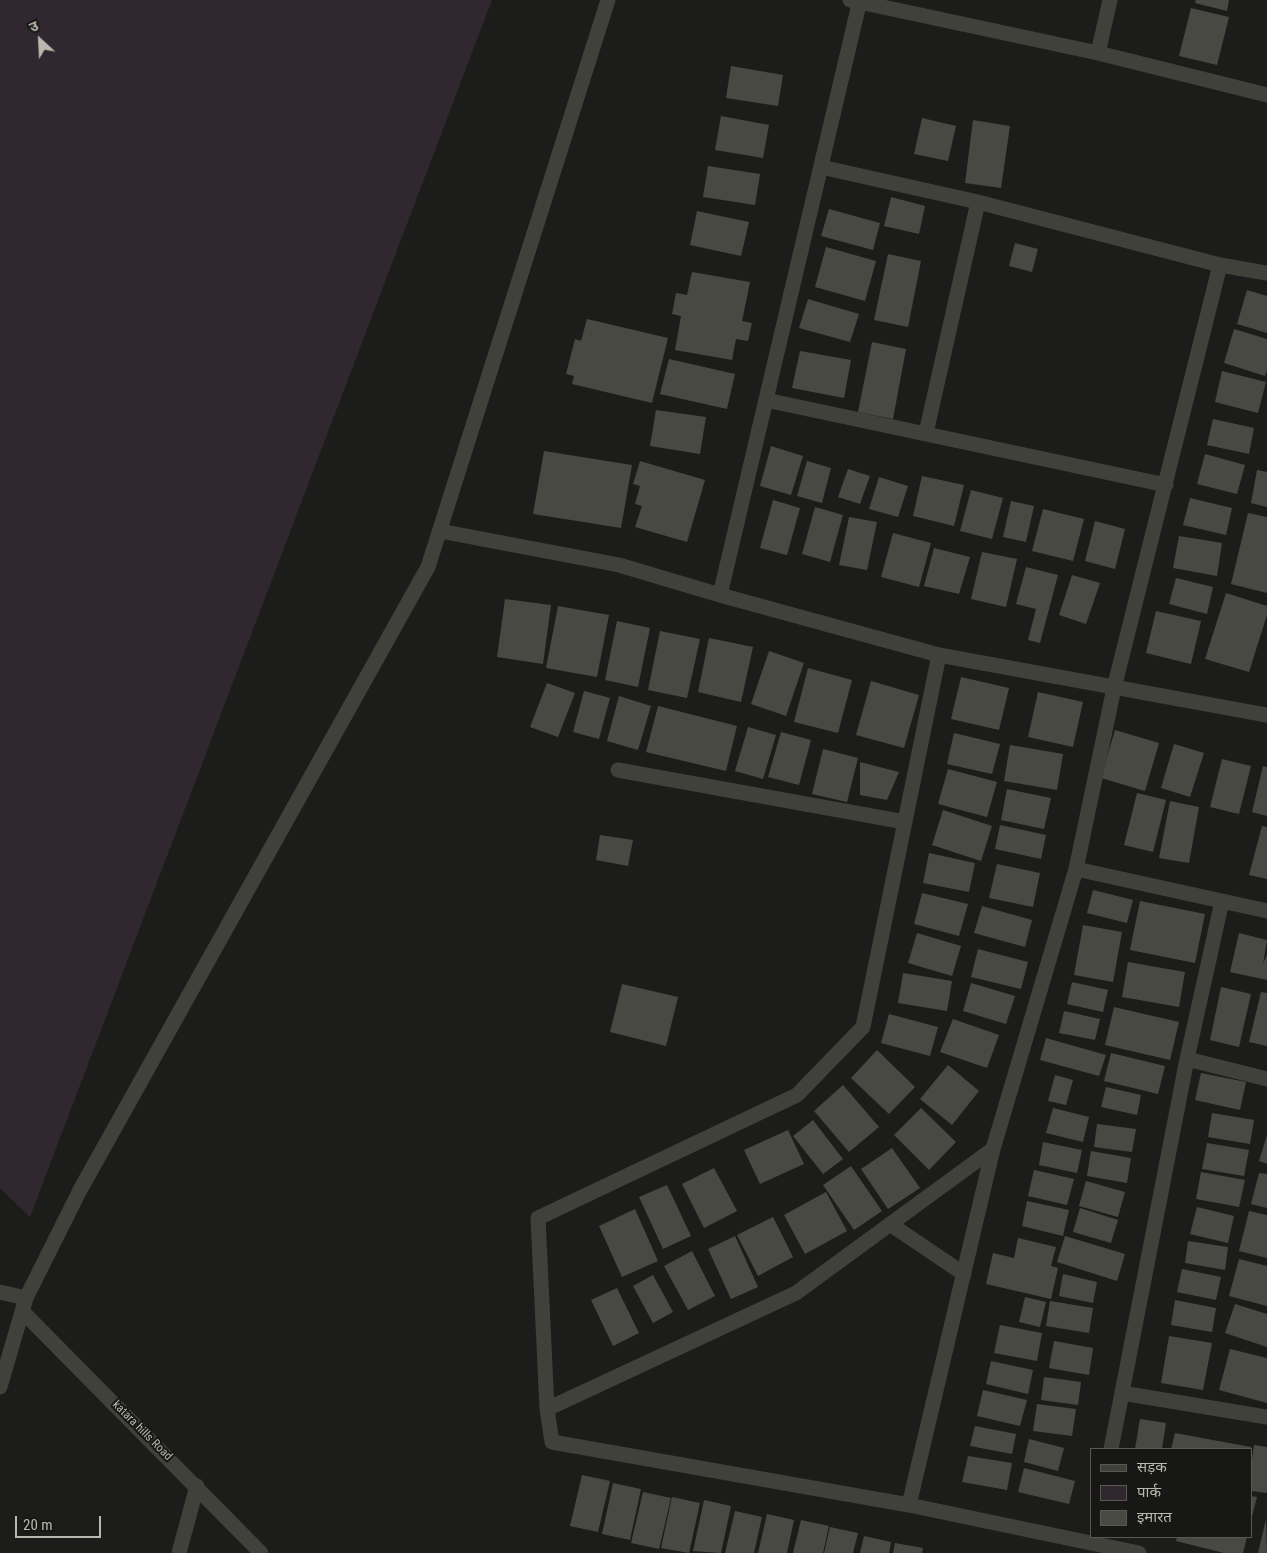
<!DOCTYPE html>
<meta charset="utf-8">
<style>
body{margin:0}
#map{position:relative;width:1267px;height:1553px;overflow:hidden;background:#1c1c1a;font-family:"Roboto Condensed","Noto Sans Devanagari",sans-serif}
canvas{display:block}
.legend{position:absolute;left:1090px;top:1448px;width:162px;height:90px;box-sizing:border-box;background:#171715;border:1px solid #595852;margin:0;padding:6px 9px;list-style:none;font-size:15px;color:#bbb9ad}
.legend li{display:flex;align-items:center;gap:10px;height:25px}
.legend b{width:25px;border:1px solid #595852}
.north{position:absolute;left:15px;top:15px;width:50px;height:50px;-webkit-text-stroke:4px #171715;paint-order:stroke;rotate:335deg;font-size:14px;font-weight:700;line-height:20px;text-align:center;color:#bbb9ad}
.north::after{content:'';display:block;margin:auto;width:18px;height:22px;background:#bbb9ad;clip-path:polygon(50% 0,100% 100%,50% 72%,0 100%)}
.scale{position:absolute;left:15px;top:1516px;width:86px;height:22px;box-sizing:border-box;border:2px solid #bbb9ad;border-top:0;padding-left:6px;font-size:15px;line-height:18px;white-space:nowrap;color:#bbb9ad;-webkit-text-stroke:4px #171715;paint-order:stroke}
</style>
<div id="map">
<canvas width="1267" height="1553"></canvas>
<ul class="legend">
<li><b style="height:6px;background:#41413b"></b>सड़क</li>
<li><b style="height:14px;background:#31282f"></b>पार्क</li>
<li><b style="height:14px;background:#494944"></b>इमारत</li>
</ul>
<div class="north">उ</div>
<div class="scale">20 m</div>
</div>
<script>
const context = document.querySelector('canvas').getContext('2d');
context.lineJoin = 'round';
function fill(path, color) {
  context.fillStyle = color;
  context.fill(path, 'evenodd');
}
function shape(rows) {
  const path = new Path2D();
  for (const r of rows) {
    path.moveTo(r[0], r[1]);
    for (let i = 2; i < r.length; i += 2) path.lineTo(r[i], r[i + 1]);
  }
  return path;
}
function trace(path, color, width, dash) {
  context.strokeStyle = color;
  context.lineWidth = width;
  context.lineCap = dash ? 'butt' : 'round';
  context.setLineDash(dash || []);
  context.stroke(path);
}
function drawText(font, color, halo, rows, align = 'center') {
  context.font = font + ' "Roboto Condensed",sans-serif';
  context.lineWidth = 4;
  context.setLineDash([]);
  context.textBaseline = 'middle';
  context.strokeStyle = halo;
  context.fillStyle = color;
  for (const [text, x, y, turn = 0] of rows) {
    context.save();
    context.translate(x, y);
    context.rotate((+turn || 0) * Math.PI / 180);
    context.textAlign = isNaN(turn) ? turn : align;
    if (halo) context.strokeText(text, 0, 0);
    context.fillText(text, 0, 0);
    context.restore();
  }
}
const green = shape([
 [0,0,492,0,30,1217,0,1188]
]);
const building = shape([
 [1196,0,1229,0,1227,11,1195,3],
 [1191,8,1229,17,1217,65,1179,56],
 [731,66,783,75,778,106,726,98],
 [721,116,769,125,763,158,715,150],
 [922,118,956,126,948,161,914,154],
 [973,120,1010,126,1001,188,965,183],
 [708,166,760,174,755,205,703,197],
 [891,197,925,206,919,234,884,226],
 [829,209,880,223,873,250,821,236],
 [697,211,749,222,741,256,690,245],
 [1015,243,1038,249,1032,272,1009,266],
 [826,247,876,261,865,301,815,287],
 [888,254,921,261,908,327,874,320],
 [692,272,750,282,742,321,752,323,748,341,736,339,732,360,675,350,681,316,672,314,676,293,687,295],
 [1247,290,1267,296,1267,333,1237,324],
 [808,299,859,314,850,342,799,328],
 [587,319,668,338,652,403,572,384,574,376,566,374,575,339,581,341],
 [1234,329,1267,339,1267,371,1265,376,1224,363],
 [872,342,906,349,893,419,858,412],
 [800,351,851,360,844,398,792,388],
 [669,359,735,374,727,409,660,394],
 [1222,371,1266,382,1258,413,1215,402],
 [656,410,706,417,700,454,650,446],
 [1213,419,1254,428,1249,454,1207,445],
 [771,446,803,456,791,495,760,486],
 [544,451,632,465,621,528,533,514],
 [1205,454,1245,465,1237,494,1197,484],
 [640,461,705,480,687,542,635,527,642,506,635,504,640,486,633,484],
 [807,461,831,468,822,503,797,496],
 [848,469,870,476,860,504,838,497],
 [1257,470,1267,472,1267,507,1251,503],
 [922,476,964,485,954,526,913,516],
 [879,477,908,486,898,517,869,509],
 [971,490,1003,498,992,539,960,531],
 [1190,498,1232,508,1226,535,1183,525],
 [773,500,800,508,787,555,760,548],
 [1011,501,1034,506,1026,542,1003,537],
 [815,507,843,515,830,562,802,554],
 [1043,509,1084,519,1073,561,1032,551],
 [1248,513,1267,517,1267,593,1231,584],
 [849,517,877,522,867,570,839,565],
 [1095,521,1125,529,1115,569,1085,561],
 [893,533,931,543,919,587,881,577],
 [1179,536,1222,543,1217,576,1173,568],
 [934,548,970,557,959,594,924,586],
 [982,552,1017,559,1006,607,971,599],
 [1026,567,1058,575,1040,643,1028,640,1036,609,1016,604],
 [1072,575,1100,583,1086,624,1059,615],
 [1176,578,1213,587,1207,614,1169,604],
 [1226,593,1267,606,1267,615,1249,672,1205,659],
 [505,599,551,605,543,664,497,657],
 [558,606,609,615,597,677,546,668],
 [1156,611,1201,621,1191,664,1146,653],
 [617,621,650,628,638,687,605,680],
 [660,631,700,639,687,698,648,690],
 [709,638,753,647,741,702,698,692],
 [769,651,804,663,786,716,751,704],
 [808,668,852,680,838,733,794,722],
 [961,677,1009,688,999,730,951,719],
 [871,681,919,695,904,748,856,735],
 [547,683,575,693,558,737,530,727],
 [584,691,610,698,599,739,573,732],
 [1038,692,1083,702,1073,747,1028,737],
 [619,696,651,706,638,750,607,741],
 [658,706,737,726,726,771,646,752],
 [748,727,776,735,763,779,735,771],
 [1115,730,1159,743,1145,791,1101,778],
 [781,732,811,740,799,785,768,777],
 [954,733,1000,744,992,774,947,764],
 [1174,744,1204,753,1190,797,1161,788],
 [1010,745,1063,754,1057,790,1004,781],
 [823,749,858,758,847,802,812,794],
 [1222,759,1251,766,1239,814,1210,807],
 [860,762,899,772,887,800,860,795],
 [1263,766,1267,767,1267,816,1252,812],
 [948,769,997,782,987,817,938,804],
 [1007,789,1051,798,1044,829,1001,820],
 [1137,793,1166,800,1153,852,1124,845],
 [1170,801,1199,807,1189,863,1159,858],
 [943,810,992,826,981,861,932,845],
 [1000,825,1046,835,1041,859,995,849],
 [1262,826,1267,827,1267,879,1249,875],
 [600,835,633,840,628,866,596,860],
 [929,853,975,863,969,892,923,883],
 [997,864,1040,873,1033,907,989,898],
 [1093,890,1133,900,1127,923,1087,913],
 [922,893,968,904,959,936,914,924],
 [1140,901,1205,914,1195,963,1130,950],
 [982,906,1032,920,1025,947,974,933],
 [1083,925,1122,932,1113,982,1074,975],
 [917,933,961,946,952,976,908,963],
 [1239,933,1267,940,1263,964,1267,954,1267,980,1230,972],
 [978,949,1028,962,1021,989,971,977],
 [1128,962,1185,972,1179,1007,1122,997],
 [903,973,952,981,947,1011,898,1003],
 [1072,982,1108,990,1103,1012,1067,1004],
 [971,983,1015,996,1006,1024,963,1011],
 [622,984,678,997,666,1046,610,1032],
 [1221,987,1251,994,1239,1047,1210,1040],
 [1261,992,1267,993,1267,1046,1249,1042],
 [1114,1007,1179,1022,1170,1060,1105,1045],
 [1064,1011,1100,1019,1095,1040,1059,1033],
 [889,1014,938,1027,930,1056,881,1043],
 [953,1019,999,1035,987,1068,940,1052],
 [1046,1038,1106,1055,1099,1076,1040,1060],
 [877,1050,915,1087,889,1114,851,1078],
 [1111,1053,1165,1066,1158,1094,1104,1081],
 [948,1065,979,1091,952,1125,920,1099],
 [1201,1073,1246,1082,1240,1110,1195,1100],
 [1055,1075,1073,1080,1066,1105,1048,1101],
 [843,1085,879,1127,849,1152,814,1111],
 [1106,1087,1141,1095,1137,1115,1101,1107],
 [921,1108,956,1142,929,1170,894,1135],
 [1053,1108,1089,1117,1083,1142,1046,1133],
 [1212,1113,1254,1120,1250,1144,1208,1137],
 [813,1120,843,1159,823,1174,793,1136],
 [1097,1124,1136,1129,1132,1152,1094,1147],
 [788,1130,804,1164,760,1184,744,1150],
 [1267,1135,1267,1164,1259,1161],
 [1043,1142,1082,1150,1077,1173,1039,1165],
 [1207,1143,1249,1150,1244,1176,1202,1169],
 [892,1148,920,1188,888,1209,861,1169],
 [1091,1151,1131,1158,1127,1183,1087,1176],
 [851,1166,882,1211,854,1230,823,1185],
 [714,1168,737,1211,704,1228,682,1184],
 [1034,1170,1074,1179,1067,1205,1028,1196],
 [1201,1172,1245,1180,1239,1207,1196,1199],
 [1259,1173,1267,1174,1267,1208,1251,1204],
 [1086,1181,1125,1192,1118,1217,1079,1206],
 [667,1185,691,1236,663,1249,639,1197],
 [826,1192,847,1231,805,1254,784,1215],
 [1027,1201,1069,1210,1063,1236,1022,1226],
 [1197,1207,1234,1216,1228,1243,1190,1234],
 [1080,1208,1118,1220,1111,1243,1073,1232],
 [635,1209,658,1261,622,1277,599,1226],
 [1249,1211,1267,1215,1267,1258,1239,1251],
 [773,1217,793,1257,758,1276,737,1235],
 [735,1236,758,1287,731,1299,708,1249],
 [1065,1236,1125,1254,1117,1281,1057,1262],
 [1018,1238,1056,1247,1051,1266,1058,1268,1051,1299,986,1284,993,1253,1014,1258],
 [1188,1241,1228,1247,1225,1270,1185,1263],
 [692,1251,715,1296,688,1310,664,1266],
 [1239,1259,1267,1266,1267,1306,1229,1296],
 [1182,1269,1221,1277,1216,1300,1177,1292],
 [1063,1274,1097,1282,1093,1303,1059,1296],
 [653,1275,673,1312,653,1323,633,1286],
 [617,1288,639,1333,613,1346,591,1300],
 [1025,1297,1046,1302,1040,1327,1019,1322],
 [1175,1300,1216,1308,1212,1332,1171,1325],
 [1050,1301,1093,1308,1089,1333,1046,1326],
 [1235,1304,1267,1314,1267,1347,1225,1333],
 [1000,1325,1042,1333,1037,1361,994,1353],
 [1169,1336,1212,1343,1203,1390,1161,1383],
 [1054,1341,1093,1348,1089,1375,1049,1368],
 [1230,1349,1267,1358,1267,1403,1219,1390],
 [991,1361,1033,1370,1028,1394,986,1384],
 [1044,1377,1081,1382,1078,1405,1041,1400],
 [983,1390,1027,1400,1020,1426,977,1416],
 [1037,1404,1076,1409,1072,1436,1033,1431],
 [1140,1419,1166,1423,1162,1449,1135,1449],
 [975,1426,1016,1434,1012,1454,970,1446],
 [1175,1433,1251,1447,1251,1449,1171,1449],
 [1029,1439,1064,1448,1058,1471,1024,1462],
 [1254,1445,1267,1447,1267,1493,1251,1491,1251,1466],
 [968,1456,1012,1463,1007,1490,962,1482],
 [1024,1468,1075,1481,1069,1504,1018,1492],
 [582,1475,610,1481,598,1532,570,1526],
 [613,1483,641,1489,630,1540,602,1534],
 [643,1492,671,1498,659,1549,631,1543],
 [1251,1496,1257,1497,1251,1520],
 [672,1497,700,1503,689,1553,661,1548],
 [704,1500,731,1506,721,1553,693,1551],
 [735,1511,762,1517,754,1553,725,1553],
 [767,1514,794,1520,787,1553,758,1553],
 [1266,1519,1267,1553,1258,1553],
 [801,1520,829,1526,823,1553,793,1553],
 [830,1527,858,1533,853,1553,824,1553],
 [864,1536,891,1542,889,1553,860,1553],
 [1177,1537,1247,1537,1243,1553,1224,1553,1176,1541],
 [895,1543,923,1548,922,1553,893,1553]
]);
const street = shape([
 [850,0,1098,53,1267,95],
 [1098,53,1110,0],
 [821,167,978,202,1220,265,1267,273],
 [766,400,1166,485],
 [926,433,978,202],
 [440,531,619,565,720,595,939,655,1267,715],
 [720,595,860,0],
 [939,655,863,1027,797,1095,538,1218,547,1409,552,1442,909,1505,1139,1553],
 [618,770,905,822],
 [1076,869,1267,911],
 [1187,1059,1267,1079],
 [890,1224,964,1274],
 [0,1292,26,1298,0,1387],
 [26,1298,80,1190,428,567,608,0],
 [22,1311,261,1553],
 [1122,1393,1267,1417],
 [547,1409,796,1293,993,1149],
 [1111,1449,1187,1059,1222,901],
 [909,1505,993,1149,1076,869,1114,688,1220,265],
 [179,1553,197,1486]
]);
const streetNames = [
 ["katara hills Road",142,1431,45]
];
fill(green, '#31282f');
fill(building, '#494944');
trace(street, '#41413b', 15);
drawText('12px', '#bbb9ad', '#171715', streetNames);
</script>
